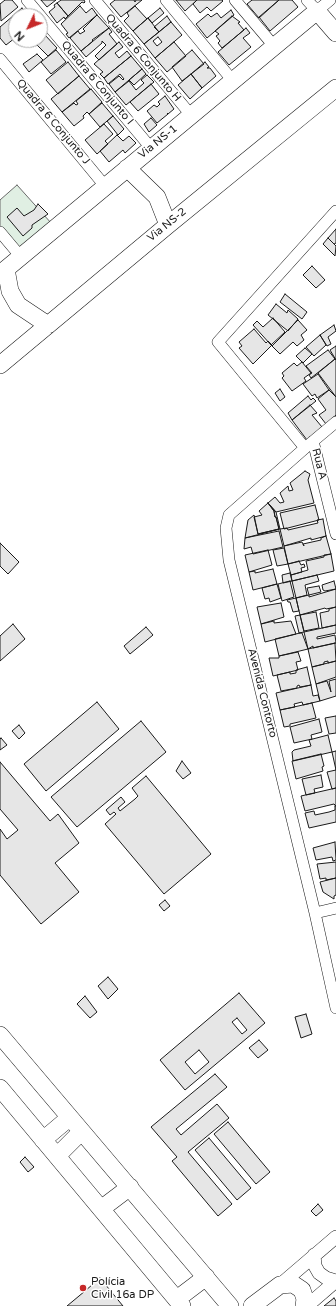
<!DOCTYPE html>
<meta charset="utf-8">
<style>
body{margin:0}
#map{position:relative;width:336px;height:1306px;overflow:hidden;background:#fff;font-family:"Varela Round",sans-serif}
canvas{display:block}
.north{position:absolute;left:8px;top:8px;width:40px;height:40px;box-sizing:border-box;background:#fff;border:1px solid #a3a3a3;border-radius:50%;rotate:227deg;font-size:11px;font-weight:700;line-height:16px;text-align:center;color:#1a1a1a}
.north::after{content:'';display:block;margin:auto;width:14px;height:18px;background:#c62828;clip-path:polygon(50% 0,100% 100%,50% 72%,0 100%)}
</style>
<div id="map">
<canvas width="336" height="1306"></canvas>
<div class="north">N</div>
</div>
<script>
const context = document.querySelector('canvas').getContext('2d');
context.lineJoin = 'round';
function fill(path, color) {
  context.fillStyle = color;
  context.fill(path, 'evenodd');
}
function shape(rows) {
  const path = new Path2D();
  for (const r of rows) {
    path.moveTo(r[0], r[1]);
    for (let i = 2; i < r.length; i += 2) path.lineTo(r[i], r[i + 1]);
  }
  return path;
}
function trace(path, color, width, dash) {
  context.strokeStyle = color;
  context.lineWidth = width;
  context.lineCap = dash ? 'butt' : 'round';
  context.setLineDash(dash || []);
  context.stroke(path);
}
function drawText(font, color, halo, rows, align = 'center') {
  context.font = font + ' "Varela Round",sans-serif';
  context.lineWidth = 3;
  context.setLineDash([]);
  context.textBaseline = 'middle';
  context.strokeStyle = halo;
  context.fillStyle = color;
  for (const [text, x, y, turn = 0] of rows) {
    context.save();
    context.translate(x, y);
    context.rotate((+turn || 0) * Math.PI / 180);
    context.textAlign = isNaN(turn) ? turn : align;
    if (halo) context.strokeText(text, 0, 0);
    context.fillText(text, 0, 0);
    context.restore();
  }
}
const green = shape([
 [17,185,52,224,22,250,0,226,0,200,17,185]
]);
const building = shape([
 [5,0,12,0,18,7,1,21,0,4,5,0],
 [41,0,56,0,47,7,41,0],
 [61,0,84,0,85,2,84,3,82,2,68,16,57,3,61,0],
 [115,0,134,0,135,2,136,0,142,0,121,17,110,4,115,0],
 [176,0,197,0,185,11,176,0],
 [197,0,222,0,223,1,211,11,207,7,200,13,193,4,197,0],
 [252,0,279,0,259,18,247,4,252,0],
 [279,0,292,0,298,7,270,31,259,17,279,0],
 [57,3,68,16,65,19,64,17,57,23,49,12,55,7,54,5,57,3],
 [80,6,86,13,92,8,97,15,69,38,66,34,68,33,61,24,80,6],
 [135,6,147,19,133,31,124,21,129,16,127,13,135,6],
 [22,8,29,16,16,16,16,18,14,15,22,8],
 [160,8,164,13,152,23,148,18,160,8],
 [231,10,234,15,207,38,196,24,208,14,211,17,217,13,221,18,231,10],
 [97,15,109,28,92,40,93,41,81,51,70,38,78,31,80,34,85,31,83,29,97,15],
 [13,16,16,20,16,34,14,36,15,38,6,45,0,38,0,27,13,16],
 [167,16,171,22,159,32,154,27,167,16],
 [232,16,240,22,238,23,244,30,222,48,218,43,220,41,216,36,219,34,215,31,232,16],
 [148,18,159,32,144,44,133,31,148,18],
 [171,22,182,35,155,58,144,44,171,22],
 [158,37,162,42,157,46,153,41,158,37],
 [109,28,112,32,109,34,117,44,99,60,95,56,106,45,102,41,102,43,86,57,81,51,109,28],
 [246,28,250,33,243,38,251,47,229,65,218,52,246,28],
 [45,35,57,48,48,56,36,44,45,35],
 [119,42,123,47,115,53,119,58,127,51,131,56,104,78,100,74,103,72,94,64,119,42],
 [174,42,186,56,167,72,155,58,174,42],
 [56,50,66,62,51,74,41,62,56,50],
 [192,50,204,64,182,81,172,67,192,50],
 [37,54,43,60,29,72,23,64,37,54],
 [131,56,142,69,115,92,109,84,119,76,123,80,124,79,120,74,108,84,104,78,131,56],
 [68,62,79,76,58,94,46,80,68,62],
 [205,62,209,67,207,68,210,68,216,76,202,88,191,74,205,62],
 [142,69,146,74,134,85,129,80,142,69],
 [191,74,202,88,190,99,178,85,191,74],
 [147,75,154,82,126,105,115,92,129,81,136,90,144,83,141,80,147,75],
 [79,76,90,89,62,112,51,99,79,76],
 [151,84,159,94,138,111,130,102,151,84],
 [91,89,102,102,89,114,87,112,83,116,84,118,74,126,62,112,74,103,76,105,78,104,76,101,91,89],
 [165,96,174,109,168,114,167,113,168,114,157,123,147,111,154,105,157,107,160,104,158,102,165,96],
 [102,103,113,116,100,127,89,114,102,103],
 [113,116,124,129,118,135,107,121,113,116],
 [151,118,157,125,149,132,144,124,151,118],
 [104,124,113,134,105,141,108,144,97,154,85,140,104,124],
 [117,135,123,141,129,136,136,143,125,153,123,150,109,162,100,151,117,135],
 [38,204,48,214,32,225,32,228,23,236,7,217,17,208,24,216,34,210,38,204],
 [336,229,336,243,334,244,328,238,336,229],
 [328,238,336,246,335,256,323,244,328,238],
 [312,266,325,280,316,288,303,275,312,266],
 [285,294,307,312,302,319,280,302,285,294],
 [276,304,287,313,288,310,298,319,288,331,268,315,276,304],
 [273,318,285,332,271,345,253,325,257,321,263,327,273,318],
 [298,320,307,330,301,335,304,340,297,346,293,342,280,354,272,346,298,320],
 [334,325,336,331,328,337,331,344,327,346,320,335,334,325],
 [254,329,266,343,268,341,272,345,253,364,239,348,242,346,239,342,254,329],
 [320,335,326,345,314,356,306,347,320,335],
 [336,346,336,360,330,350,336,346],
 [305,348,312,354,303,363,296,356,305,348],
 [328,350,335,359,311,378,309,375,312,373,306,366,328,350],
 [335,359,336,360,336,397,318,373,335,359],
 [302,362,311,373,304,378,306,381,292,391,282,378,284,376,282,373,294,363,297,366,302,362],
 [318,374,329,390,317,398,315,394,312,396,303,384,318,374],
 [280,389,285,397,280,401,275,393,280,389],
 [329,390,336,397,336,415,326,424,319,415,326,410,318,399,329,390],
 [308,396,311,400,313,398,316,401,292,420,288,413,308,396],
 [310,405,317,413,312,415,322,427,307,440,292,420,310,405],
 [305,471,310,474,308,480,314,503,276,512,268,503,275,497,280,503,284,502,280,493,288,486,289,491,293,490,290,483,305,471],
 [268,503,274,511,275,517,276,517,279,529,258,534,254,517,262,515,259,511,268,503],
 [268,503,276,512,280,529,245,538,248,520,254,515,258,534,279,529,276,517,275,517,274,511,268,503],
 [315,505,319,520,284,529,280,513,315,505],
 [323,519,326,536,311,540,311,538,284,546,280,529,287,528,288,530,318,523,317,520,323,519],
 [279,531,283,547,253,554,251,547,244,549,245,538,279,531],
 [326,536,331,554,288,564,284,546,302,542,304,546,303,544,321,540,321,538,326,536],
 [0,543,19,562,8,574,0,566,0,543],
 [284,548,288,564,277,566,273,550,284,548],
 [268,550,272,565,249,572,245,555,268,550],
 [331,554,334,571,292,581,291,575,308,570,306,561,324,557,324,555,331,554],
 [299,561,301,565,304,564,305,567,301,568,302,572,291,575,288,564,299,561],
 [273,569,277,584,253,590,249,572,255,571,255,573,273,569],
 [290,573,292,581,283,583,282,575,290,573],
 [317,575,319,581,305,585,307,595,296,598,292,581,317,575],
 [290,581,294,597,282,601,278,584,290,581],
 [334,581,336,589,325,591,323,590,322,585,334,581],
 [277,584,281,598,270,602,269,598,265,599,262,588,277,584],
 [319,586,321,592,309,595,307,588,319,586],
 [336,589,336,607,326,609,325,608,300,615,296,598,309,595,309,597,336,589],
 [296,598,299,611,293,612,290,602,288,602,287,600,296,598],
 [281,603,284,617,261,624,257,607,281,603],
 [336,607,336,625,322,628,320,613,329,611,329,609,336,607],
 [316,612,319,628,304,631,300,615,316,612],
 [300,615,304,632,299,633,295,616,300,615],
 [274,621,274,623,291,621,296,634,265,642,261,624,274,621],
 [13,624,25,639,0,661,0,636,13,624],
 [336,625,336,633,317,637,317,639,335,635,336,643,313,648,313,646,308,649,304,632,336,625],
 [146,627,153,635,130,654,124,646,146,627],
 [300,633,302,633,308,649,279,656,275,639,300,633],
 [335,643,336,661,328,663,328,661,324,662,324,664,312,667,308,649,335,643],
 [298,652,301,661,296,662,298,670,273,676,269,658,279,658,279,656,298,652],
 [336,661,336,677,316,684,312,667,336,661],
 [307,667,311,685,300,687,299,685,297,686,297,688,281,691,277,675,290,672,290,674,296,673,296,670,307,667],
 [336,679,336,696,320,701,316,684,327,681,331,692,329,681,336,679],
 [311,685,313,696,318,695,320,701,303,705,302,702,294,704,295,707,280,710,276,693,311,685],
 [97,702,119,729,46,791,24,764,97,702],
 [312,703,316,718,290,724,290,726,284,727,280,710,312,703],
 [336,716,336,733,329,734,325,718,336,716],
 [319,719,322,732,311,735,312,739,294,743,290,727,319,719],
 [141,721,166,752,77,827,51,797,141,721],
 [19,725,25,733,19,739,12,731,19,725],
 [328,735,332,752,293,761,292,752,294,750,311,746,309,740,328,735],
 [1,738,7,745,0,750,0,739,1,738],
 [336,751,336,770,332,752,336,751],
 [321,754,324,766,322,767,323,771,296,779,292,761,321,754],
 [182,761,191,773,183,779,176,771,182,761],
 [0,762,50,821,58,814,79,843,55,863,79,892,41,924,0,875,0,829,7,839,18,830,0,809,0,762],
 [336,770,336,788,332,789,327,772,336,770],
 [321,775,323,787,314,789,315,793,306,795,302,779,321,775],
 [146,776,211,854,164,894,105,824,116,814,114,812,110,815,106,810,121,797,125,802,118,808,120,811,135,799,138,796,132,788,146,776],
 [336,788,336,806,334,804,305,811,301,796,336,788],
 [335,806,336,806,336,822,309,828,305,813,314,811,315,815,329,812,335,810,335,806],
 [335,842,336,860,333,861,332,857,316,860,313,848,335,842],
 [336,862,336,878,326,880,326,878,320,879,317,864,336,862],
 [336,878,336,895,334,896,334,899,323,892,320,882,336,878],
 [165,900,170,906,164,911,159,905,165,900],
 [108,977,118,989,108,999,98,986,108,977],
 [239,993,265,1023,185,1090,160,1060,239,993],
 [237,1018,247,1030,242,1034,232,1022,237,1018],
 [199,1050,209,1062,195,1074,185,1062,199,1050],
 [85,996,97,1012,90,1018,77,1004,85,996],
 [306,1014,312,1034,301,1038,295,1017,306,1014],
 [259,1040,268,1050,258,1058,249,1048,259,1040],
 [215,1074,227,1087,176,1129,181,1135,217,1104,229,1118,188,1152,232,1204,218,1216,172,1161,177,1157,151,1127,215,1074],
 [228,1122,270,1172,256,1184,214,1134,228,1122],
 [209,1138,251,1188,237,1200,195,1150,209,1138],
 [25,1157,34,1167,28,1172,20,1162,25,1157],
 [318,1204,323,1210,316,1216,311,1211,318,1204],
 [100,1278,123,1306,67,1306,85,1291,100,1278],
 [334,1298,336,1301,336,1306,324,1306,334,1298]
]);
const minor = shape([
 [27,0,151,148],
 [95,0,191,115],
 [166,0,233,81],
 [235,0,274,46],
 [307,0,317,11,330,0],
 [0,59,105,186],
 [0,232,21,257],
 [336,422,305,448,229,515,226,528,229,560,315,913,336,1008],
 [313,441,336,534],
 [305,448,218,342,336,211],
 [315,913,336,908]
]);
const tertiary = shape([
 [314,1255,315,1266,319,1273,326,1278,336,1281],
 [280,1285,336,1237],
 [307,1306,336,1281]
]);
const primary = shape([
 [127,168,157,197,168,225],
 [6,269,10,291,18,305,48,325],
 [0,274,317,11,336,33],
 [0,365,168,225,336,88],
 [0,1035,230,1306],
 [0,1088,182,1306],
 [43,1140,69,1118],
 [57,1156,81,1132],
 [101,1209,130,1187],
 [177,1299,206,1277],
 [252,1306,280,1285,293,1284,302,1290,305,1299,304,1306]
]);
const markers = [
 [83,1288,4,"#c62828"]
];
const streetNames = [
 ["Quadra 6 Conjunto H",143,58,50],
 ["Quadra 6 Conjunto I",97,83,50],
 ["Quadra 6 Conjunto J",53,122,50],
 ["Via NS-1",158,142,-39],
 ["Via NS-2",167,225,-39],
 ["Rua A",319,464,76],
 ["Avenida Contorto",262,693,76]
];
const poiNames = [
 ["Polícia",91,1282],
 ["Civil 16a DP",91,1295]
];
fill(green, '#e0efe3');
trace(green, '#6a6a6a', 1);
fill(building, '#e6e6e6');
trace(building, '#1a1a1a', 1);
trace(minor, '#1a1a1a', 12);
trace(tertiary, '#1a1a1a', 14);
trace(primary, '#1a1a1a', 18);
trace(minor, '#fff', 11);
trace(tertiary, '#fff', 13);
trace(primary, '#fff', 17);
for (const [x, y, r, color] of markers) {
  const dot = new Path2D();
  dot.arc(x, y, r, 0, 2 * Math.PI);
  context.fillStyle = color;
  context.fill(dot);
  trace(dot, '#fff', 1.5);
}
drawText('11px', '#1a1a1a', '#fff', streetNames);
drawText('11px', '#1a1a1a', '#fff', poiNames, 'left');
</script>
